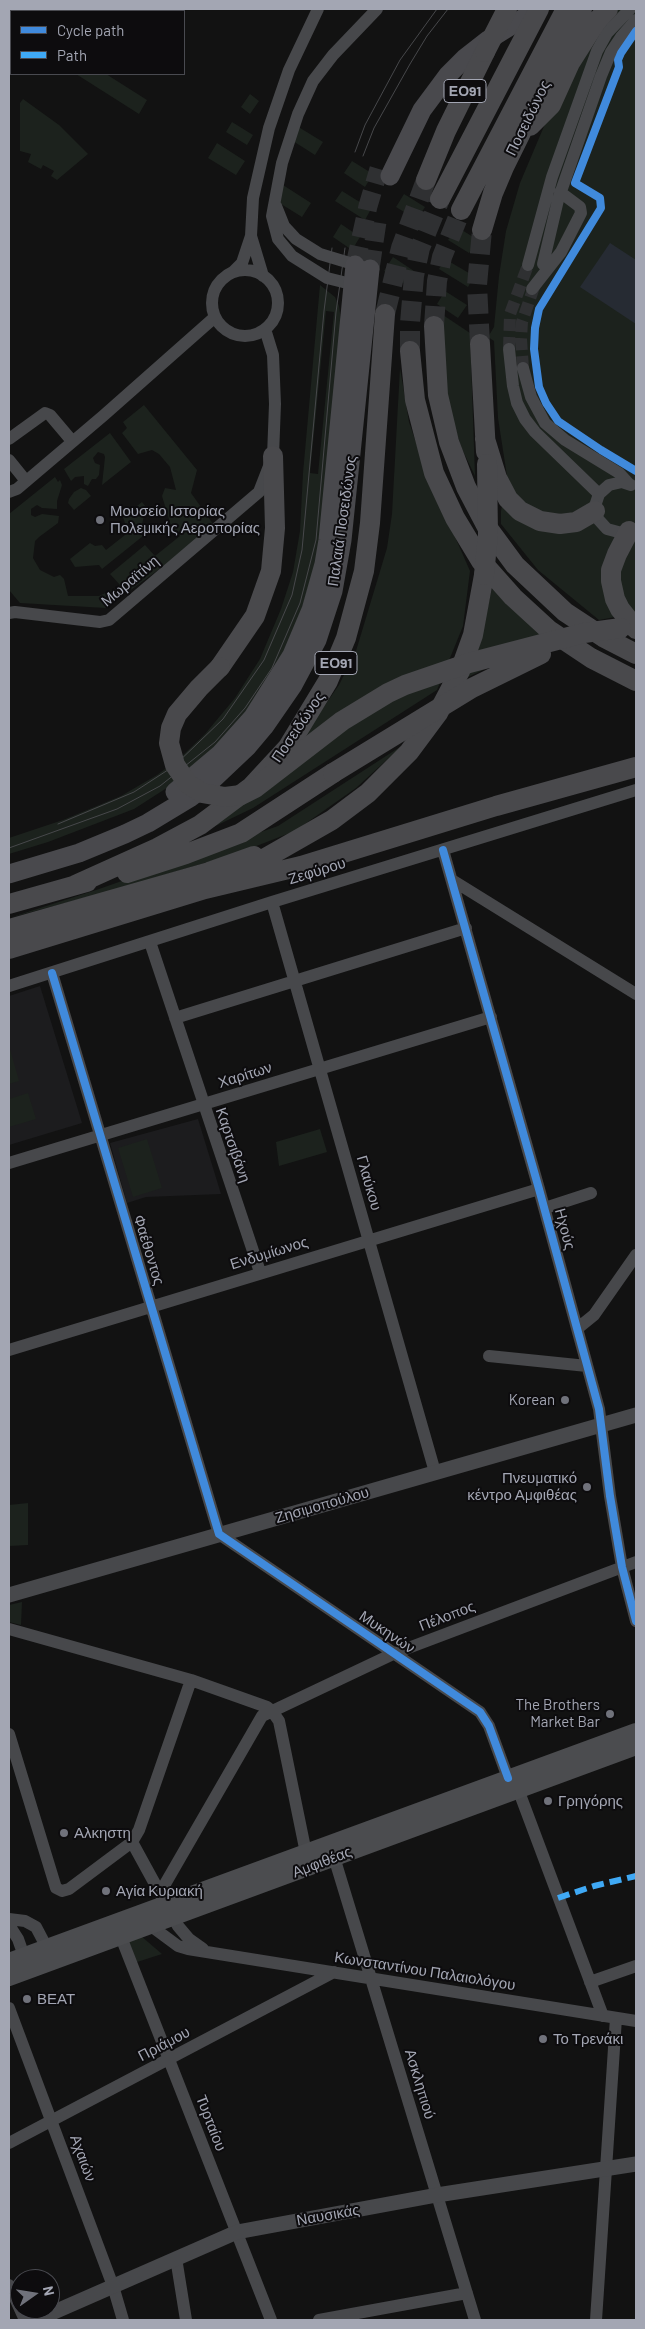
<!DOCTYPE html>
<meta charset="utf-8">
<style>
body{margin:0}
#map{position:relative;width:645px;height:2329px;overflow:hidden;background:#121212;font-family:Barlow,sans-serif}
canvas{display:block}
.frame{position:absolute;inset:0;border:10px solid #a3a6b3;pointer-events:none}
.legend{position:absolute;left:10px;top:10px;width:175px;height:65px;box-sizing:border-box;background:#0d0c0e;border:1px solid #494a50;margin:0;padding:6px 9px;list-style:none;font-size:15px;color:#a3a6b3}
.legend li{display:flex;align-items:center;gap:10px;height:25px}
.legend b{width:25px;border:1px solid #494a50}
.north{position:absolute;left:10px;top:2269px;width:50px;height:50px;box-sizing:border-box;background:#0d0c0e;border:1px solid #494a50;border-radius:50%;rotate:77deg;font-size:14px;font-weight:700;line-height:20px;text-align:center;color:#a3a6b3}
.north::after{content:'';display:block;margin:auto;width:18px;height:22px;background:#70727b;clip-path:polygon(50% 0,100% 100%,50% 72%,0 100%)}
</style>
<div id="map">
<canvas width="645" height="2329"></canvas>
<div class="frame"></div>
<ul class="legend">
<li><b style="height:6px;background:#408adc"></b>Cycle path</li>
<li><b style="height:6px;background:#3fa9f5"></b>Path</li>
</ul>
<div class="north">N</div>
</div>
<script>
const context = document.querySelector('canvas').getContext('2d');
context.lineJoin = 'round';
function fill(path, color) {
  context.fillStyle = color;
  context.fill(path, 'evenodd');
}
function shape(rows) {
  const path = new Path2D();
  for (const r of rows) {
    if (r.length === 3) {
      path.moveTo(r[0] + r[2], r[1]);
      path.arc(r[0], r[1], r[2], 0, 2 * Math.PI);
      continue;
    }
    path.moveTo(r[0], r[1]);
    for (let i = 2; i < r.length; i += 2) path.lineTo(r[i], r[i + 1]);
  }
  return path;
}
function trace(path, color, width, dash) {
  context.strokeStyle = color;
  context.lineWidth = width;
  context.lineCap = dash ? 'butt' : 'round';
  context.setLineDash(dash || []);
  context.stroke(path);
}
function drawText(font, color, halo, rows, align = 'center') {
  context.font = font + ' Barlow,sans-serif';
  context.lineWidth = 4;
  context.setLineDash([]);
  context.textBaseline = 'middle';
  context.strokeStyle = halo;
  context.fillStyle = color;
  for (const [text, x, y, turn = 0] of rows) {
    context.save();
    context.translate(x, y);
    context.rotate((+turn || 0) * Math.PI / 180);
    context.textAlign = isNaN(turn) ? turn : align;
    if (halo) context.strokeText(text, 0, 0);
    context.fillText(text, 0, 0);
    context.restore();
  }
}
const built = shape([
 [40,986,82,1123,9,1145,9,996],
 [198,1119,221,1194,146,1197,127,1203,110,1143]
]);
const green = shape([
 [607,9,636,9,636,613,599,620,538,570,501,524,501,511,507,476,498,418,494,341,488,337,494,327,499,276,506,231,520,183,553,105],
 [76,74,106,74,147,100,139,114],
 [250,94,259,101,250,114,241,107],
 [23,99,59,125,88,154,57,180,51,176,54,171,43,165,41,169,28,162,31,154,20,151,20,103],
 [232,122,253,135,247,145,226,132],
 [292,123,323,142,315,155,285,136],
 [217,143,245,161,236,175,208,158],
 [352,161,373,174,365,187,344,173],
 [283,185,311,203,302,217,273,199],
 [342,191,371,209,365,220,335,201],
 [404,194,425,207,417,220,396,207],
 [341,224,360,237,352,250,333,237],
 [457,227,478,240,469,253,448,240],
 [393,257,414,271,405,284,384,271],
 [445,259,474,276,468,287,439,269],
 [320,285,335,297,339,306,341,320,319,551,292,642,237,726,187,775,134,809,48,842,9,854,9,838,63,820,121,796,157,775,181,757,205,734,235,698,260,659,281,609,293,572,300,531,303,473],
 [326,311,334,312,318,474,310,473],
 [445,291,467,305,458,318,437,304],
 [443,315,470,333,475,476,462,449,452,419,446,392,442,339],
 [400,368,409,422,424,466,470,571,463,626,437,690,253,808,201,833,302,738,339,685,356,651,387,548,392,514],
 [144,405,197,470,191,493,216,528,106,608,20,603,9,590,9,514,55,477,58,482,60,480,62,485,57,501,57,509,42,508,37,505,31,509,31,515,35,517,42,514,59,516,58,523,39,537,35,541,33,558,40,570,54,577,60,575,64,579,68,596,99,596,116,588,120,585,110,574,145,545,155,556,180,536,171,526,162,496,165,488,176,490,170,467,159,454,152,450,138,454,122,433,127,428,123,422],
 [110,433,131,462,102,485,105,457,104,454,98,452,93,458,95,463,100,465,99,475,96,479,92,479,88,486,84,484,84,476,75,477,71,481,64,469],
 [81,488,86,490,91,496,74,510,68,503,69,499,74,492],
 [142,502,146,507,140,533,143,536,102,569,99,565,75,567,70,559,90,543,95,546,102,545,106,550,125,535,121,530,125,523,123,517],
 [492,588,562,632,466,678,479,646],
 [403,745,356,788,295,831,241,852,125,887,9,918,99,889,278,826],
 [9,1046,19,1081,9,1084],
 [28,1093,36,1119,9,1127,9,1099],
 [320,1129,327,1152,279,1166,276,1142],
 [147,1139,162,1188,133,1197,118,1148],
 [28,1503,28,1545,9,1546,9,1505],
 [22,1602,21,1625,9,1622,9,1605],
 [141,1936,162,1954,134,1963,126,1941]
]);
const water = shape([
 [610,243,636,260,636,324,580,287]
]);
const minorTunnel = shape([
 [509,349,510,314,528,265],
 [523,368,521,339,522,322,536,281]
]);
const primaryTunnel = shape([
 [355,265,368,206,379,169],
 [370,269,378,215]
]);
const trunkTunnel = shape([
 [385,314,401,248,426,180],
 [434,326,437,281,442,257,461,210],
 [480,344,477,285,482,230],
 [410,351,410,323,414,276,420,248,440,199]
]);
const minor = shape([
 [276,206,284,226,296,239,320,254,363,267],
 [251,236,263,276],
 [543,264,558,200,601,76,611,52,621,37,636,20],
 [528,265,552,177,597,51,607,33,630,9],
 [245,303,33],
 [233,272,242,263,251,236,253,198,269,128,289,70,318,9],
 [359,286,327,278,292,256,278,239,272,216,282,163,298,114,313,81,333,55,377,9],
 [532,289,561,252,581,213,580,207,560,192],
 [509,349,513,386,517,403,525,419,535,432,599,494],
 [523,368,531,397,545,423,565,440,619,473,629,484],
 [9,439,45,413,50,415,72,441],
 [9,460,26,481],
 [631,485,622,482,609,485,599,494,595,506,597,518,607,529,622,533,632,529],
 [9,492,17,489,103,416,215,317],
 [9,613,15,612,100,622,109,620,259,492,273,456,275,404,273,355,265,329],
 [443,850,539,1189,599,1409,610,1496,622,1567,636,1621],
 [452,880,636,994],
 [272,902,435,1472],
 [150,942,260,1272],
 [52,973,219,1534,480,1712,489,1726,508,1778],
 [9,986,272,902,636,790],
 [175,1018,466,928],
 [9,1163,491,1017],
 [545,1208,591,1193],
 [578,1328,594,1315,636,1255],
 [9,1350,539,1189],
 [489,1356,587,1366],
 [9,1629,191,1680,267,1707,272,1711,279,1721,306,1853],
 [9,1734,56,1888,62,1891,69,1889,132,1842,139,1830,191,1680],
 [518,1789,603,2016],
 [132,1842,178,1926,189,1939,203,1949],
 [334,1857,475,2320],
 [161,1891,262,1716,395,1653,636,1562],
 [9,1919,25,1921,36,1927,47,1948],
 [9,1925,18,1939,24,1956,31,1959],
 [151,1926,178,1946,188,1949,636,2021],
 [121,1937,271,2320],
 [590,1982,636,1966],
 [9,2008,113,2286,123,2320],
 [9,2143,334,1972],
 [176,2258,186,2320],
 [9,2285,25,2320],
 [319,2320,467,2293],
 [596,2320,616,2018]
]);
const tertiary = shape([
 [9,1595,636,1415],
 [36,2320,237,2232,437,2195,636,2164]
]);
const secondary = shape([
 [9,1962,636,1732],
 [9,1977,636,1746]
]);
const primary = shape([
 [390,176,422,110,448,75,465,58,488,40,538,9],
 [175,792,220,754,253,717,292,655,311,610,324,564,328,540,355,265],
 [9,874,79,853,125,834,148,823,191,797,211,781,248,746,264,727,293,685,317,640,333,591,342,540,370,269]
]);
const trunk = shape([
 [530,126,551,105,570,63,596,22,608,9],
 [426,180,446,131,485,52],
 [440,199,539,9],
 [461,210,566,9],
 [482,230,493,193,504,167,582,9],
 [434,326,438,395,449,442,466,487,487,527,515,565,565,612,603,637,636,654],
 [480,344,486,452],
 [410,351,415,400,434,473,455,518,481,561,513,597,549,630,591,658,636,681],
 [485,439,497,478,508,499,520,511,540,521,560,524,576,522,595,511],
 [629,531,617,554,611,570,611,581,615,599,620,609,636,629],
 [220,667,255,616,271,571,275,528,273,456],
 [241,872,332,820,368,793,409,752,438,713,460,671,473,635,484,575],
 [127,873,186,854,241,833,333,773],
 [75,885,157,848,200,825,251,787,288,747,328,681,346,638,364,571,370,523,385,314],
 [9,904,87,882],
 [9,929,209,872,254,856],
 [9,949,205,889,301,866,496,806,636,767]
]);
const tram = shape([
 [355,152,365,125,400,60,437,9],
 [363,156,374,128,410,64,427,36,448,9],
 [58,824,134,792,174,766,223,719,264,660,292,595,302,550,324,311,332,248],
 [9,848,117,809,160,786,215,742,245,708,272,668,300,603,316,540,336,312,345,248]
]);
const trunkBridge = shape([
 [485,52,507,9],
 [484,575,488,535,487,464],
 [220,667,199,688,177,714,171,728,169,743,175,765,188,784,202,793,225,797,241,795,255,788,342,721,388,693,405,685,469,663,584,633,621,628],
 [333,773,472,688,541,654]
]);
const quiet = shape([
 [558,1898,594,1886,636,1876]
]);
const cycleway = shape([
 [636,31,621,53,618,60,619,67,575,183,600,198,601,208,539,309,535,328,534,349,539,387,546,403,558,421,601,450,636,471],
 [443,850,539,1189,599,1409,610,1496,622,1567,636,1621],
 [52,973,219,1534,480,1712,489,1726,508,1778]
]);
const markers = [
 [100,520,5,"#70727b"],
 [565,1400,5,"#70727b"],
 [587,1487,5,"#70727b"],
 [610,1714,5,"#70727b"],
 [548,1801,5,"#70727b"],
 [64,1833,5,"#70727b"],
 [106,1891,5,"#70727b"],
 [27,1999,5,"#70727b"],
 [543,2039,5,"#70727b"]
];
const shields = [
 [465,91,42],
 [336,663,42]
];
const shieldNames = [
 ["ΕΟ91",465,91],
 ["ΕΟ91",336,663]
];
const streetNames = [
 ["Ποσειδώνος",528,118,-64],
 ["Παλαιά Ποσειδώνος",342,521,-82],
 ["Μωραϊτίνη",130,581,-40],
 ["Ποσειδώνος",298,727,-56],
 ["Ζεφύρου",317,871,-17],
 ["Χαρίτων",245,1075,-17],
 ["Καρτσιβάνη",233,1145,71],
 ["Γλαύκου",369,1183,74],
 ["Ηχούς",565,1229,75],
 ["Φαέθοντος",149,1250,73],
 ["Ενδυμίωνος",269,1253,-17],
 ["Ζησιμοπούλου",322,1505,-16],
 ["Πέλοπος",447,1616,-21],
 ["Μυκηνών",387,1632,34],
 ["Αμφιθέας",322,1862,-21],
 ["Κωνσταντίνου Παλαιολόγου",425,1971,9],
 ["Πριάμου",164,2044,-28],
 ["Ασκληπιού",420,2084,73],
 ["Τυρταίου",211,2123,69],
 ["Αχαιών",83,2158,70],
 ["Ναυσικάς",328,2215,-10]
];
const poiNames = [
 ["Μουσείο Ιστορίας",110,511],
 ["Πολεμικής Αεροπορίας",110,528],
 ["Korean",555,1400,"right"],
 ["Πνευματικό",577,1478,"right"],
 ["κέντρο Αμφιθέας",577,1495,"right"],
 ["The Brothers",600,1705,"right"],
 ["Market Bar",600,1722,"right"],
 ["Γρηγόρης",558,1801],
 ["Αλκηστη",74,1833],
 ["Αγία Κυριακή",116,1891],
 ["ΒΕΑΤ",37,1999],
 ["Το Τρενάκι",553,2039]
];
fill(built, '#1c1c1e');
fill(green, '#1c221d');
fill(water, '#262b33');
trace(minorTunnel, '#2f3032', 12, [12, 6]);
trace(primaryTunnel, '#2f3032', 19, [19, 9]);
trace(trunkTunnel, '#2f3032', 20, [20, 10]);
trace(minor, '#47484b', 12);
trace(tertiary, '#47484b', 15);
trace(secondary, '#4b4c4f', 18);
trace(primary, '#49494d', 19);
trace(trunk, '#49494c', 20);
trace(tram, '#47484b', 1);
trace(trunkBridge, '#49494c', 20);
trace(quiet, '#3fa9f5', 6, [12, 6]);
trace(cycleway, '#408adc', 8);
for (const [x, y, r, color] of markers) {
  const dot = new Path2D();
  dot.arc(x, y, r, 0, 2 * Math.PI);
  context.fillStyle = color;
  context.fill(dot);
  trace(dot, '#0d0c0e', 2);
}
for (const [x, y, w] of shields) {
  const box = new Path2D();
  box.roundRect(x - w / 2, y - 11.5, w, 23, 4);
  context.fillStyle = '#0d0c0e';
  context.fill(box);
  trace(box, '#a3a6b3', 1);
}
drawText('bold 14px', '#a3a6b3', null, shieldNames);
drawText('15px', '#a3a6b3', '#0d0c0e', streetNames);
drawText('15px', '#a3a6b3', '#0d0c0e', poiNames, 'left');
</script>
